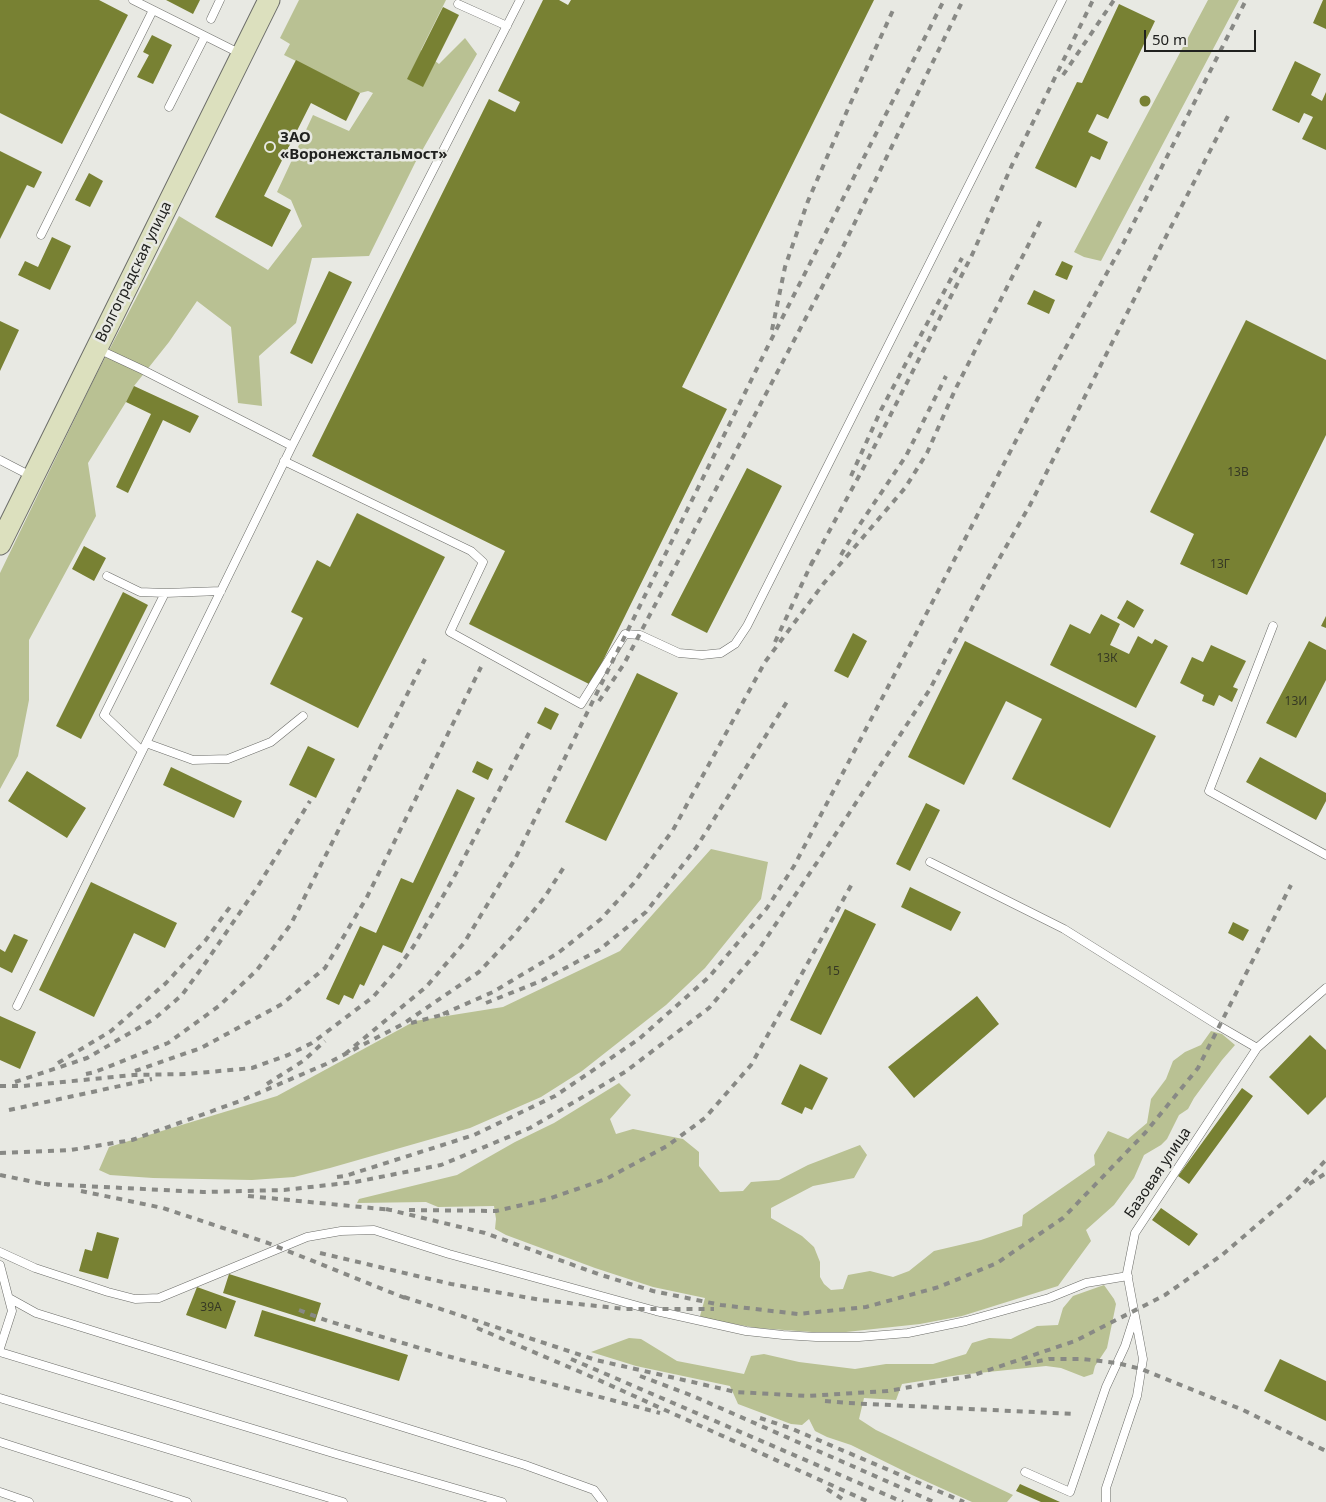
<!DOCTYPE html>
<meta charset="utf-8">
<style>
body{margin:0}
#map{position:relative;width:1326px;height:1502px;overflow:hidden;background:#e8e9e3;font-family:"Noto Sans",sans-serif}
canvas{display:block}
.scale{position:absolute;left:1144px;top:30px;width:112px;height:22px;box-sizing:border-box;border:2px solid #20211f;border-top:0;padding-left:6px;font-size:15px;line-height:18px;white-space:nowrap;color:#20211f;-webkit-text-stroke:4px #e8e9e3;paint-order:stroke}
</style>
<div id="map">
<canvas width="1326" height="1502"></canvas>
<div class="scale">50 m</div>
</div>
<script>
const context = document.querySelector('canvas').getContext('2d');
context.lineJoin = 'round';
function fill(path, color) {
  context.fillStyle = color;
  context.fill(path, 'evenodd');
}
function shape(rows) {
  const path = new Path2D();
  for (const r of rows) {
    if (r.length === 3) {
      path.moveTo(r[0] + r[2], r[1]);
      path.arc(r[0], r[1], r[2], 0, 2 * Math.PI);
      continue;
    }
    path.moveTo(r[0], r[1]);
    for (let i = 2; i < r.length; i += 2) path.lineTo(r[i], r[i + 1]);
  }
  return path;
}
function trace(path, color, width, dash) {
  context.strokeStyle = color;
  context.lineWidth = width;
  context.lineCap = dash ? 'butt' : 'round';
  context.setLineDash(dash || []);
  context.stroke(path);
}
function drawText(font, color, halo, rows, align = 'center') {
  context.font = font + ' "Noto Sans",sans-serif';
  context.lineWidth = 5;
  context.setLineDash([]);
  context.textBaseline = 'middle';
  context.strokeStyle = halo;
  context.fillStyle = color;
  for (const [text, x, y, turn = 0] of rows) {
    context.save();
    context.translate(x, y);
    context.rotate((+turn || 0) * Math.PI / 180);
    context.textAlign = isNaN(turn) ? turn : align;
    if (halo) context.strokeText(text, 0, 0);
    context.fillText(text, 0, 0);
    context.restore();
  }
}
const green = shape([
 [299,0,446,0,421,50,439,64,465,38,477,54,415,163,369,256,312,258,296,323,259,356,262,406,238,403,231,327,197,301,169,342,134,386,126,402,88,463,96,516,29,640,29,700,18,756,0,789,0,573,95,377,179,216,268,270,302,226,291,200,277,192,313,115,349,131,373,93,368,91,360,93,284,55,290,44,280,38],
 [1208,0,1239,0,1101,261,1084,257,1074,252],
 [711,849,768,862,761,899,705,968,666,1005,582,1071,541,1097,470,1128,330,1168,294,1177,252,1180,153,1178,110,1175,99,1170,109,1147,277,1096,415,1021,503,1007,620,951],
 [1211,1031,1222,1034,1235,1045,1222,1060,1194,1098,1188,1109,1179,1115,1167,1139,1161,1145,1144,1155,1134,1178,1114,1205,1086,1230,1091,1241,1058,1286,962,1316,920,1324,846,1332,812,1332,757,1328,706,1319,700,1316,705,1298,653,1287,595,1268,506,1235,495,1229,496,1219,494,1206,438,1207,426,1202,357,1203,359,1199,457,1175,515,1142,554,1123,619,1083,631,1095,610,1119,616,1134,633,1129,683,1139,699,1152,699,1166,720,1192,743,1191,751,1182,779,1180,808,1165,860,1145,867,1155,854,1178,813,1186,771,1208,771,1218,802,1236,814,1247,820,1262,820,1277,824,1284,831,1290,843,1289,848,1275,870,1271,893,1277,909,1271,934,1251,981,1240,1022,1226,1023,1215,1095,1165,1094,1155,1108,1131,1128,1139,1147,1123,1151,1099,1166,1079,1173,1061,1185,1052,1201,1045],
 [1104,1285,1114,1299,1116,1304,1107,1348,1095,1366,1093,1374,1084,1377,1061,1368,1046,1366,959,1375,902,1384,896,1400,864,1398,859,1419,876,1430,1013,1495,1007,1502,972,1502,912,1475,851,1445,827,1437,815,1431,809,1419,802,1425,791,1424,738,1404,730,1386,636,1366,591,1352,629,1338,641,1339,677,1361,744,1374,751,1356,764,1354,799,1362,855,1369,886,1364,933,1364,966,1354,972,1343,989,1338,1011,1339,1037,1326,1058,1325,1063,1308,1073,1296]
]);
const building = shape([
 [0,0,99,0,128,15,62,144,0,113],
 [166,0,200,0,193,14],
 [543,0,559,0,568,5,571,0,874,0,682,387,727,409,591,685,469,624,505,551,312,456,489,99,515,112,520,102,498,91],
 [1323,0,1326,0,1326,29,1313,23],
 [1119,4,1155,21,1108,119,1097,114,1088,132,1108,142,1100,160,1091,156,1076,188,1035,168,1077,82,1082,83],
 [443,7,459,15,423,87,407,79],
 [152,35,172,45,153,84,137,77,149,55,143,52],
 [296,60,360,93,346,121,311,103,264,196,291,210,272,247,215,217],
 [1295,61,1321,74,1311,95,1322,101,1326,92,1326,150,1302,139,1313,117,1304,113,1299,123,1272,110],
 [1145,101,5.5],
 [0,151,42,172,34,188,27,185,0,239],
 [89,173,103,181,90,207,75,200],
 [52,237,71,246,50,290,18,275,25,261,38,267],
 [1062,261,1073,266,1067,280,1055,275],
 [329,271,352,282,312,364,290,353],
 [1034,290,1055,300,1049,314,1027,304],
 [1246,320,1326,360,1326,435,1247,595,1180,564,1194,534,1150,512],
 [0,321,19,330,0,371],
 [134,386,199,416,190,433,163,420,128,493,116,487,151,414,126,402],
 [747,468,782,486,707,633,671,615],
 [357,513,445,557,358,728,270,684,303,618,291,612,317,560,330,567],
 [84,546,106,558,94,581,72,569],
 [123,592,148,605,81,739,56,726],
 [1127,600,1144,610,1134,628,1117,618],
 [1101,614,1120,624,1110,645,1129,654,1138,636,1152,644,1155,639,1168,646,1136,708,1050,665,1070,624,1090,634],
 [1326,616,1326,628,1321,626],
 [853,633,867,641,848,678,834,671],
 [965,641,1156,736,1110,828,1012,779,1042,719,1006,701,964,785,908,757],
 [1309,641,1326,650,1326,680,1296,738,1266,723],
 [1211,645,1246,661,1233,687,1238,689,1232,702,1219,695,1214,706,1202,701,1204,695,1180,683,1192,657,1203,662],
 [637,673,678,693,606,841,565,822],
 [545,707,559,714,551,730,537,723],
 [308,746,335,759,316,798,289,785],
 [1260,757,1326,793,1326,801,1316,820,1246,782],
 [477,761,493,769,488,780,472,772],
 [171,767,242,801,234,818,163,785],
 [27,771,86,808,67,838,8,801],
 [457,789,475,798,402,953,383,945,364,986,360,984,353,999,344,995,339,1005,326,999,360,926,376,933,401,878,413,883],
 [926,803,940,810,910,871,896,864],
 [91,882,177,923,165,948,134,933,94,1017,39,990],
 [910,887,961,912,951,931,901,907],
 [845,909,876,924,821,1035,790,1020],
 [1233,922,1249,930,1243,941,1228,933],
 [14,934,28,940,12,973,0,967,0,949,5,952],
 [977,996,999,1024,914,1098,888,1067],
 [0,1016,36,1032,20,1069,0,1060],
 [1310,1035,1326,1050,1326,1097,1308,1115,1269,1077],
 [800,1064,828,1078,812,1110,805,1107,802,1114,781,1104],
 [1242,1088,1253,1096,1189,1184,1178,1176],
 [1161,1208,1198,1234,1189,1246,1152,1220],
 [97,1232,119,1238,108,1279,79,1271,85,1249,92,1251],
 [229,1274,321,1303,315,1322,223,1293],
 [197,1287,236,1301,226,1329,186,1315],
 [262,1310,408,1355,399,1381,254,1336],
 [1280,1359,1326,1381,1326,1421,1264,1391],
 [1020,1484,1060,1502,1041,1502,1016,1491]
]);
const service = shape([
 [133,0,241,54],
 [458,4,507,26],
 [211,19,220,0],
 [169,107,205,36],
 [41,235,153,10],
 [98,349,143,370,292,446],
 [0,460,31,476],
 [284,461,471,551,483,562,450,632,581,704,625,634,640,635,679,653,702,655,721,653,735,644,747,626,1062,0],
 [107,576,140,592,165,593],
 [1273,626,1209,791,1326,855],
 [146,743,193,760,228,759,271,742,303,716],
 [142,751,104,715,165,593,221,591],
 [930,862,1064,929,1219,1026,1257,1048],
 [17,1006,292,446,520,0],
 [0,1252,35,1268,108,1292,135,1299,159,1298,307,1237,341,1231,374,1230,449,1254,656,1311,746,1331,783,1335,816,1337,859,1337,908,1333,966,1321,1049,1298,1086,1283,1128,1276],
 [0,1265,12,1311,0,1348],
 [9,1298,36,1313,525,1465,594,1490,603,1502],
 [0,1352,336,1454,502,1502],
 [0,1398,343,1502],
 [0,1442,187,1502],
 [1025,1472,1070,1492,1106,1387,1125,1346,1134,1318],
 [0,1492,29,1502],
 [1106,1502,1106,1488,1137,1396,1143,1359,1127,1273,1135,1233,1257,1048,1326,988]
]);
const secondary = shape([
 [0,544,269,0]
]);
const rail = shape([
 [1063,75,1114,0],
 [772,330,785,267,808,201,847,111,894,8],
 [851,476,881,410,962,258],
 [841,555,854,533,906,456,946,376],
 [811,565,866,463,972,255,1012,165,1093,0],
 [775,642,814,558],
 [599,701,624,664,841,251,963,0],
 [486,1003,543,980,599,950,646,912,696,848,788,700],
 [443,1014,493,992,558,953,601,919,633,884,673,830,765,662,824,583,905,488,927,453,955,390,1042,218],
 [411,1023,449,1013],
 [345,1054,426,987,464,943,515,859,769,344,944,0],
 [58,1063,111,1031,166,983,205,941,230,907],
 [135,1071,201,1048,282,1004,325,968,367,897,481,667],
 [86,1074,95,1072,168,1043,219,1006,257,970,291,924,425,659],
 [15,1082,87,1058,154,1019,182,995,206,962,258,886,310,801],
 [267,1084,303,1061,325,1041],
 [0,1086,23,1086,133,1075,187,1074,252,1068,288,1055,312,1043,373,997,395,972,413,947,453,879,529,733],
 [9,1110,152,1079],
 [0,1153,71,1150,132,1140,240,1101,326,1064,403,1024,479,972,512,937,544,898,566,864],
 [0,1175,49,1185],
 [337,1177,345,1176,474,1135,555,1096,639,1039,709,977,767,908,794,866,920,626,1038,398,1124,242,1246,0],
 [44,1184,203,1192,284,1190,355,1182,441,1165,530,1128,625,1072,709,1008,757,952,822,855,930,689,983,587,1030,505,1156,256,1229,114],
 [1309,1184,1326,1173],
 [81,1191,163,1208,268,1243,410,1300],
 [248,1196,392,1210],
 [386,1209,485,1233,598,1274,653,1291,721,1305,798,1314,866,1307,939,1287,997,1263,1063,1218,1145,1133,1198,1068,1291,885],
 [409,1210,496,1211,548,1199,606,1179,667,1146,705,1118,751,1065,853,882],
 [320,1253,451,1284,541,1300,625,1309,714,1309],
 [404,1297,596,1360,736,1392,808,1396,888,1391,971,1376,1075,1341,1165,1295,1222,1255,1292,1195,1326,1160],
 [299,1310,328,1321,447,1356,660,1413],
 [477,1328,583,1373,869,1502],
 [571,1359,903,1502],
 [1025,1364,1049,1359,1083,1359,1117,1363,1141,1369,1243,1410,1326,1451],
 [640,1376,693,1396,934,1502],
 [825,1401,848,1403,1074,1414],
 [760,1418,790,1428,964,1502],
 [827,1489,847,1502]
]);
const markers = [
 [270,147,5,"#737d28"]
];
const numberNames = [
 ["13В",1238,473],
 ["13Г",1220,565],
 ["13К",1107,659],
 ["13И",1296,702],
 ["15",833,972],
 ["39А",211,1308]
];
const poiNames = [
 ["ЗАО",280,138],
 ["«Воронежстальмост»",280,155]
];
const streetNames = [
 ["Волгоградская улица",134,272,-64],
 ["Базовая улица",1158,1173,-56]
];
fill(green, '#b9c193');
fill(building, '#788133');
trace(service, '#6b6c68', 9);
trace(secondary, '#6b6c68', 23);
trace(service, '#fff', 8);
trace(secondary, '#dce0be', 21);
trace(rail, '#888985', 4, [6, 6]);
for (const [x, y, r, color] of markers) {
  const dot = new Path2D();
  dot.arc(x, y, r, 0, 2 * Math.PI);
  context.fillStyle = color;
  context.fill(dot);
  trace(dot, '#e8e9e3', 2);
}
drawText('12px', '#363924', null, numberNames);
drawText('bold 15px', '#20211f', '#e8e9e3', poiNames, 'left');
drawText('15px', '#20211f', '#e8e9e3', streetNames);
</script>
